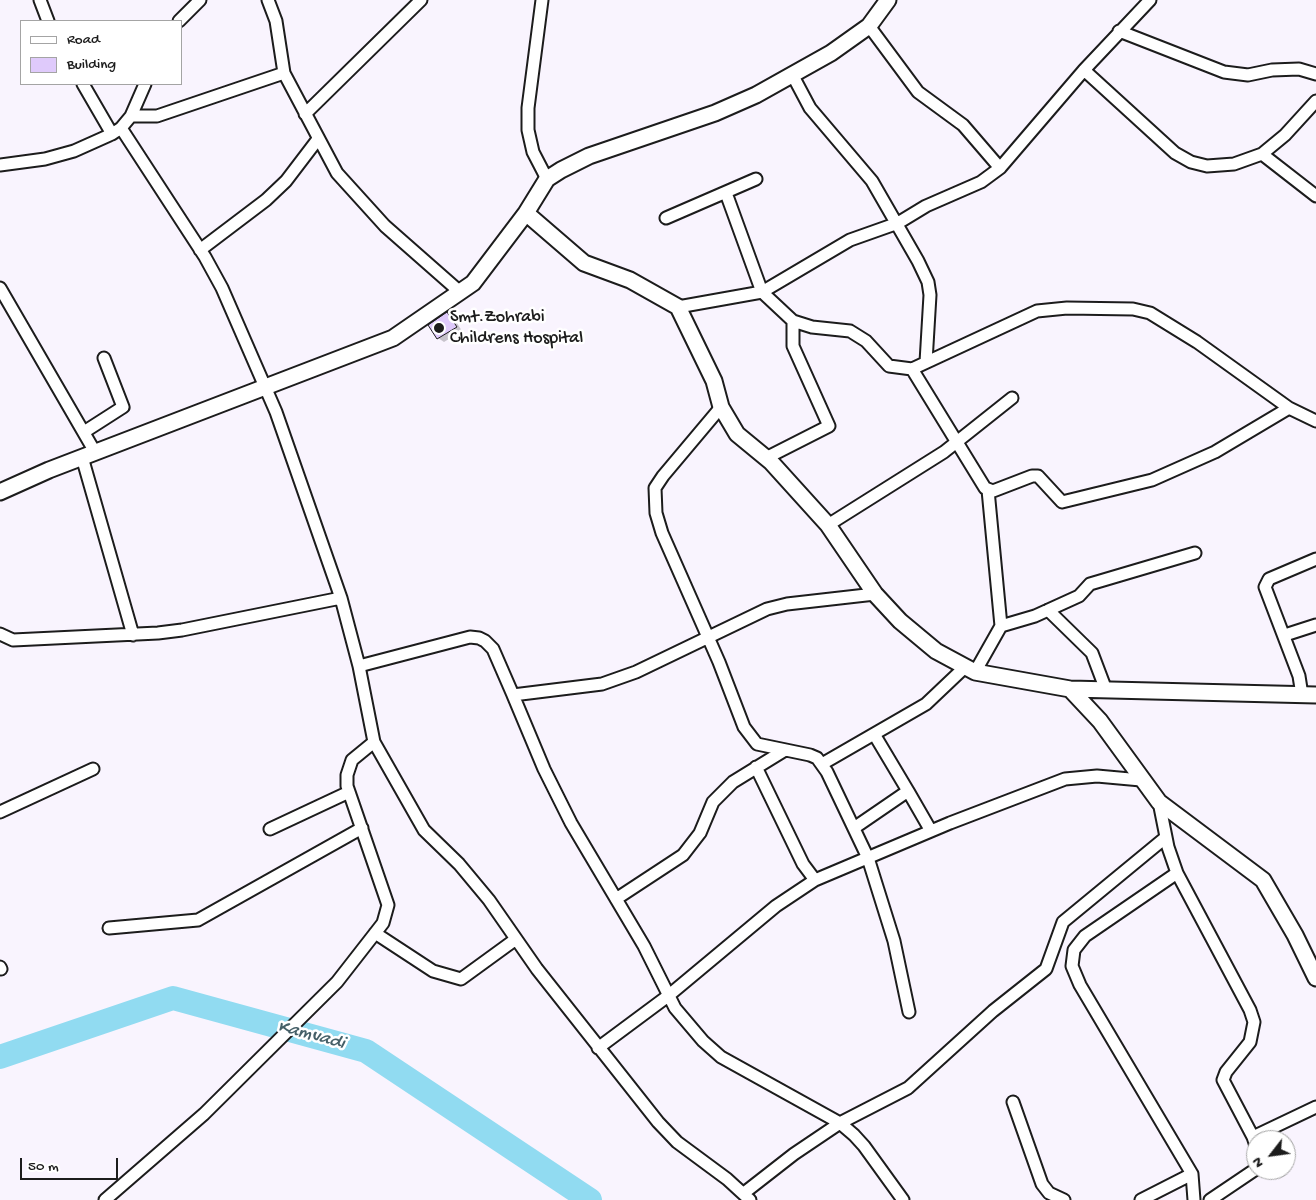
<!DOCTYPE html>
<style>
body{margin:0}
#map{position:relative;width:1316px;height:1200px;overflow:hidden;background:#f9f4fe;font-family:"Gochi Hand",sans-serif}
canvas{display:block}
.legend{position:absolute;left:20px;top:20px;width:162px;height:65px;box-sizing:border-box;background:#fff;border:1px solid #a4a4a4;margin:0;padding:6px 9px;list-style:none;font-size:15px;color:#1c1c1c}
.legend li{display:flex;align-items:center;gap:10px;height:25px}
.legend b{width:25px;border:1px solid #a4a4a4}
.north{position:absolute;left:1246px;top:1130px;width:50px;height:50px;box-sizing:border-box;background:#fff;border:1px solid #a4a4a4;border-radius:50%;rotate:240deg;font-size:14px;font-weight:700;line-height:20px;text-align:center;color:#1c1c1c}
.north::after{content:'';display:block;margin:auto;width:18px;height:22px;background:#1c1c1c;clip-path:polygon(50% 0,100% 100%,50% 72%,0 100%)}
.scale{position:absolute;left:20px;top:1158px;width:98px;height:22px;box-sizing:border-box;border:2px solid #1c1c1c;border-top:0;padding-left:6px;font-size:15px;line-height:18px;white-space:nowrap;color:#1c1c1c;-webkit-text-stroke:4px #fff;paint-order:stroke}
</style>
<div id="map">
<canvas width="1316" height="1200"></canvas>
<ul class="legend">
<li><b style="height:6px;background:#fff"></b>Road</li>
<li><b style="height:14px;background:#dfcafb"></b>Building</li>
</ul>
<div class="north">N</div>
<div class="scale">50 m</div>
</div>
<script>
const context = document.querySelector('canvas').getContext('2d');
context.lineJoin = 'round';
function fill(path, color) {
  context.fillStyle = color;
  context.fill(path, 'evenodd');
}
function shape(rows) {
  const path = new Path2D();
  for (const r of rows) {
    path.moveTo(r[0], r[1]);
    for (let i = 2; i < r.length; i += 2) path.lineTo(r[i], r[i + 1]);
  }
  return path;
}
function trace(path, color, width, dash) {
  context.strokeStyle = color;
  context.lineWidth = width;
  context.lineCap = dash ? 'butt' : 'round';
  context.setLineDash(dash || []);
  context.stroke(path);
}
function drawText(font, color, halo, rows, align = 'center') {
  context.font = font + ' "Gochi Hand",sans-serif';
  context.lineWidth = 5;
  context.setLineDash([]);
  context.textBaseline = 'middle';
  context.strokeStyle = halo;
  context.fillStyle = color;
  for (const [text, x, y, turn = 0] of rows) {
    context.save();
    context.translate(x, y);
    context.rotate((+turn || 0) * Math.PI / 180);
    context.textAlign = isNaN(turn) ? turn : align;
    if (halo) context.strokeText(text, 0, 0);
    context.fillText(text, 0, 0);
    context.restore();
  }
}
const shadow = shape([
 [447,314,453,317,462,331,444,342,438,338,430,325]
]);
const river = shape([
 [0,1057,173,998,366,1051,590,1200]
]);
const building = shape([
 [447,312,457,327,437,339,428,325,447,312]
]);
const street = shape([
 [40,0,48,21],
 [268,0,276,21,284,73,337,173,385,226,460,292],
 [542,0,528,108,528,130,533,152,547,179],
 [179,21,200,0],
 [869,26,918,92,963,125,1000,168],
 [1119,31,1224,72,1248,75,1272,70,1299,69,1316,74],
 [1084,70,1175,153,1191,162,1207,166,1234,164,1262,154,1285,135,1316,101],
 [793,76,810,108,872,181,918,261,928,282,930,295,926,362],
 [83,84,112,134],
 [305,114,421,0],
 [131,116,157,116,284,73],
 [1262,154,1316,196],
 [0,165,45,159,74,151,112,134,121,128,131,116,145,84],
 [726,193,762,292,793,321,812,327,850,331,866,341,889,366,912,369,985,488,993,491,1032,476,1038,476,1062,502,1152,480,1215,452,1289,408,1316,421],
 [666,218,756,179],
 [200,250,266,200,286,181,318,139],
 [0,288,95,452],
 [678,307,762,292,850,240,898,223,926,206,981,182,1000,168,1084,70,1150,0],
 [912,369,1037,311,1067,308,1133,309,1150,313,1197,342,1289,408],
 [721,407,663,476,655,488,656,513,662,533,719,662,744,727,757,744,810,755,817,758,827,772,868,858,894,941,909,1012],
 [84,432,123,407,104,358],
 [82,457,133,635],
 [766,458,829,426,793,346,793,321],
 [828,525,944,452,1012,398],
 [875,594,787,604,767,609,636,672,602,684,513,695,544,769,571,823,644,946,675,1008,703,1041,721,1057,840,1123,854,1135,864,1146,903,1200],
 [1048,610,1092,653,1106,690],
 [1001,626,1035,616,1079,596,1090,584,1195,553],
 [0,634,13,640,158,633,182,630,341,598],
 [1285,635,1316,625],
 [359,666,470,637,479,638,485,641,493,649,513,695],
 [975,672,1001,626,988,490],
 [1302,695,1299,676,1265,587,1269,579,1316,559],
 [374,742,424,830,459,864,489,900,537,969,658,1122,677,1142,727,1179,750,1200],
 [822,764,926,704,965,667],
 [756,767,803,864,815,880],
 [908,791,931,831],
 [1159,802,1168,847,1177,873,1250,1010,1254,1022,1250,1042,1226,1072,1223,1080,1253,1137],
 [0,812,93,769],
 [854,828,908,791,874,734],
 [270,829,349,792],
 [1177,873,1085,936,1074,950,1072,966,1080,985,1192,1174,1194,1200],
 [616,899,683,855,700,833,713,802,733,782,785,750],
 [109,928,198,920,362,828],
 [375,933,433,971,461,979,516,939],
 [0,967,1,969],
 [598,1048,668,996,776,906,815,880,950,823,1065,779,1097,776,1141,780],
 [1013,1102,1042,1184,1049,1193,1064,1200],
 [1256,1146,1253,1137,1316,1107],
 [744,1193,794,1154,840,1123,908,1088,993,1011,1046,969,1063,922,1165,838],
 [105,1200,204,1114,337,982,383,923,388,905,347,786,347,775,352,760,374,742,359,666,341,598,276,412,222,288,205,257,121,128],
 [1141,1200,1192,1174],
 [1210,1200,1256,1169]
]);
const secondary = shape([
 [526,213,547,179,561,170,589,156,715,113,756,95,831,53,869,26,888,0],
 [0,492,49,470,393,338,473,283,526,213,584,263,630,280,678,307,714,381,721,407,737,434,771,462,828,525,875,594,900,621,936,651,975,672,1070,689,1316,695],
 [1070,689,1100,721,1159,802,1263,880,1295,935,1316,978]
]);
const markers = [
 [439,328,6,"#1c1c1c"]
];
const poiNames = [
 ["Smt.Zohrabi",450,318],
 ["Childrens Hospital",450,339]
];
const waterNames = [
 ["Kamvadi",311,1036,15]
];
fill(shadow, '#0003');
trace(river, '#91dbf1', 24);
fill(building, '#dfcafb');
trace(building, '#1c1c1c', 1);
trace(street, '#1c1c1c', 15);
trace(secondary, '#1c1c1c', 19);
trace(street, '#fff', 11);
trace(secondary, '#fff', 15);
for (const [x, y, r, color] of markers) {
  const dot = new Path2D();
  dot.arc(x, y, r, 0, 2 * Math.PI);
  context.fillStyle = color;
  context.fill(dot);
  trace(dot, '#fff', 2);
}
drawText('18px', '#1c1c1c', '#fff', poiNames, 'left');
drawText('italic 19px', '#455f67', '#fff', waterNames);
</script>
